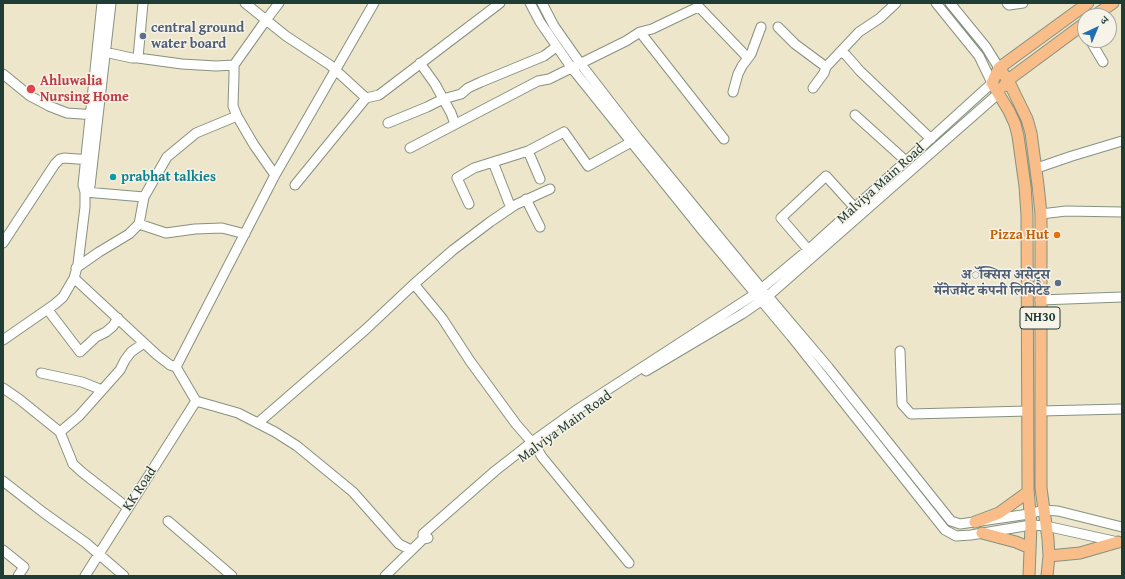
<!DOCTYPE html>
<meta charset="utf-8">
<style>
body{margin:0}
#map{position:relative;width:1125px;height:579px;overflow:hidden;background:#ede6ca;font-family:"Gentium Book Plus","Noto Serif Devanagari",serif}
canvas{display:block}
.frame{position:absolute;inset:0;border:4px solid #1f3d34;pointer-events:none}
.north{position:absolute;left:1077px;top:8px;width:40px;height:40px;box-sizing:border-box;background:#f7f3e8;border:1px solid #a1aaa0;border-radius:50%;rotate:44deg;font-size:11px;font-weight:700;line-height:16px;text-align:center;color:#1f3d34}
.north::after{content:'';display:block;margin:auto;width:14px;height:18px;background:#1f6fb2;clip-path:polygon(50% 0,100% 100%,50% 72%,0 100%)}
</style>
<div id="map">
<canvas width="1125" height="579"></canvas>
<div class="frame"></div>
<div class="north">उ</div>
</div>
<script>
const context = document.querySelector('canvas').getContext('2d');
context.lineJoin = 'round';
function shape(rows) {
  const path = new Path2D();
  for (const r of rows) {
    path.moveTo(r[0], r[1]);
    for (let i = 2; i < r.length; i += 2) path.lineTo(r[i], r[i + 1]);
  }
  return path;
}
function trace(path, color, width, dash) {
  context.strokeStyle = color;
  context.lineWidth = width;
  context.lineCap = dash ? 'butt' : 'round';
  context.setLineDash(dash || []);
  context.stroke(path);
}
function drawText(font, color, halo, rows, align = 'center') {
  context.font = font + ' "Gentium Book Plus","Noto Serif Devanagari",serif';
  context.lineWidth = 3;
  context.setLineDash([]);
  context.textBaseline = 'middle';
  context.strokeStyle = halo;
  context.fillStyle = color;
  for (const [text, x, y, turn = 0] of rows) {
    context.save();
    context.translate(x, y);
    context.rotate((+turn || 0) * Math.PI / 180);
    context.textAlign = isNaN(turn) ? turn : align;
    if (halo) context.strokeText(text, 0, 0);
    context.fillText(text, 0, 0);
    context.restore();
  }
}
const minor = shape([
 [245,3,286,36,330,65,366,98,379,95,500,3],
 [530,3,540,22,571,67,702,230,791,336,945,530,956,536,971,535,1031,525,1046,526,1118,542],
 [542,3,554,26,580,63,638,138,762,289,828,367,951,521,960,524,1029,514,1043,510,1058,511,1122,527],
 [950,3,986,47,999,68],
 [1007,3,1009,5,1023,3],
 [1080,26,1085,33],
 [778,27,795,44,826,67],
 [640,32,724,139],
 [1090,40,1103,62],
 [100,51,132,58,138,58,182,64,216,66,234,65],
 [841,52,846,55,860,71,931,139],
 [138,58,143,3],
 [420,63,435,84,451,113,455,124],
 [3,74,30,96,49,106,67,113,96,115],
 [813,88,824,73,826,67,859,32,880,18,896,3],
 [733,92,738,74,742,66,751,54,761,27],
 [855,115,906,161],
 [237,116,196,133,167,157,144,197,139,224,166,233,195,229,222,228,245,234],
 [388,123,427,107,443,99,461,94,468,88,481,82,544,56,556,47],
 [410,148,538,81,549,79,626,41,640,32,652,29,698,7,700,8,748,58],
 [528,151,540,179],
 [493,162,509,203],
 [1037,168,1072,156,1122,141],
 [275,175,254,145,237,116,233,106,234,75,234,65,266,20,279,3],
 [295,185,366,98],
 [85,192,90,186,111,3],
 [85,192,144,197],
 [526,199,540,227],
 [469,204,457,178,474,168,528,151,564,132,588,166,635,140],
 [1041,214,1066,211,1122,212],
 [3,243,55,164,60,159,64,158,91,160],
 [812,254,781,218,826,176,855,208],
 [76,268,99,252,129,234,139,224],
 [74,278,157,355,170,365,176,367,196,401,238,413,275,432,297,446,353,492,399,544,411,550],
 [414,284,442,318,470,361,516,424,536,447,542,457,629,563],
 [1040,300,1122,297],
 [48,310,80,352,96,337,106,332,113,326,118,318],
 [3,340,55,304,63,297,74,278,78,264,85,207,85,192,83,185,102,3],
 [900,351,902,404,911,414,1028,411],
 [176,367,275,175,374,3],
 [646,371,742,314,768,296,999,93],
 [41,373,82,382,102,390],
 [3,388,19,399,60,432],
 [1041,411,1122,409],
 [258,423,365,330,414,284,453,250,490,222,515,205,550,189],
 [3,481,44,513,86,543,124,576],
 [128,508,83,473,73,464,60,432,79,416,120,370,125,360,131,352,144,343],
 [168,521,232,576],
 [423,539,423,534,495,471,532,442,578,409,755,294,808,250,992,83,979,56,936,3],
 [3,550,24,567,18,576],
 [85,576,196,401],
 [385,576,423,539,428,538]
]);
const major = shape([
 [1094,16,1113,3],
 [999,68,1008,80,1027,119,1031,133,1038,185,1041,214,1041,488,1048,539,1049,556,1047,576],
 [1004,86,1008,80,1085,23],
 [975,522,999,513,1028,492],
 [982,533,1016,542,1030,548],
 [1049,556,1080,553,1118,542],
 [1029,576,1031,525,1028,489,1027,215,1025,186,1018,136,1015,124,1009,111,992,83,999,68,1088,3]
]);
const markers = [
 [143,36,4,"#5c6f8a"],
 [31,89,5,"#e0444e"],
 [113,177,4,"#0f9aa8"],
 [1057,235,4,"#e8710a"],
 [1058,283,4,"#5c6f8a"]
];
const shields = [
 [1040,318,40]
];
const shieldNames = [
 ["NH30",1040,318]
];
const serviceNames = [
 ["central ground",151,28],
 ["water board",151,44],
 ["अॅक्सिस असेट्स",1050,275,"right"],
 ["मॅनेजमेंट कंपनी लिमिटेड",1050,291,"right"]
];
const healthNames = [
 ["Ahluwalia",40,81],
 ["Nursing Home",40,97]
];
const cultureNames = [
 ["prabhat talkies",121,177]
];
const streetNames = [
 ["Malviya Main Road",881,184,-42],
 ["Malviya Main Road",565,427,-36],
 ["KK Road",140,489,-57]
];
const foodNames = [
 ["Pizza Hut",1049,235]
];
trace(minor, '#86927f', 11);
trace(major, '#86927f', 13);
trace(minor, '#fff', 9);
trace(major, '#f8bd89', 11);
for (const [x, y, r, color] of markers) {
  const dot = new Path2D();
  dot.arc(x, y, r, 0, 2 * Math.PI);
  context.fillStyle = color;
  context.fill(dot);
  trace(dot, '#f7f3e8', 1.5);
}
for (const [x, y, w] of shields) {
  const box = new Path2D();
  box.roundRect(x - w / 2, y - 11, w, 22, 3);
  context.fillStyle = '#f7f3e8';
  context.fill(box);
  trace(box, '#1f3d34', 1);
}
drawText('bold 13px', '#1f3d34', null, shieldNames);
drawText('bold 14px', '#4e5e75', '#f7f3e8', serviceNames, 'left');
drawText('bold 14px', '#be3a42', '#f7f3e8', healthNames, 'left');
drawText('bold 14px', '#0d838f', '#f7f3e8', cultureNames, 'left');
drawText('14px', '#1f3d34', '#f7f3e8', streetNames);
drawText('bold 14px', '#c56008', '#f7f3e8', foodNames, 'right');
</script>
